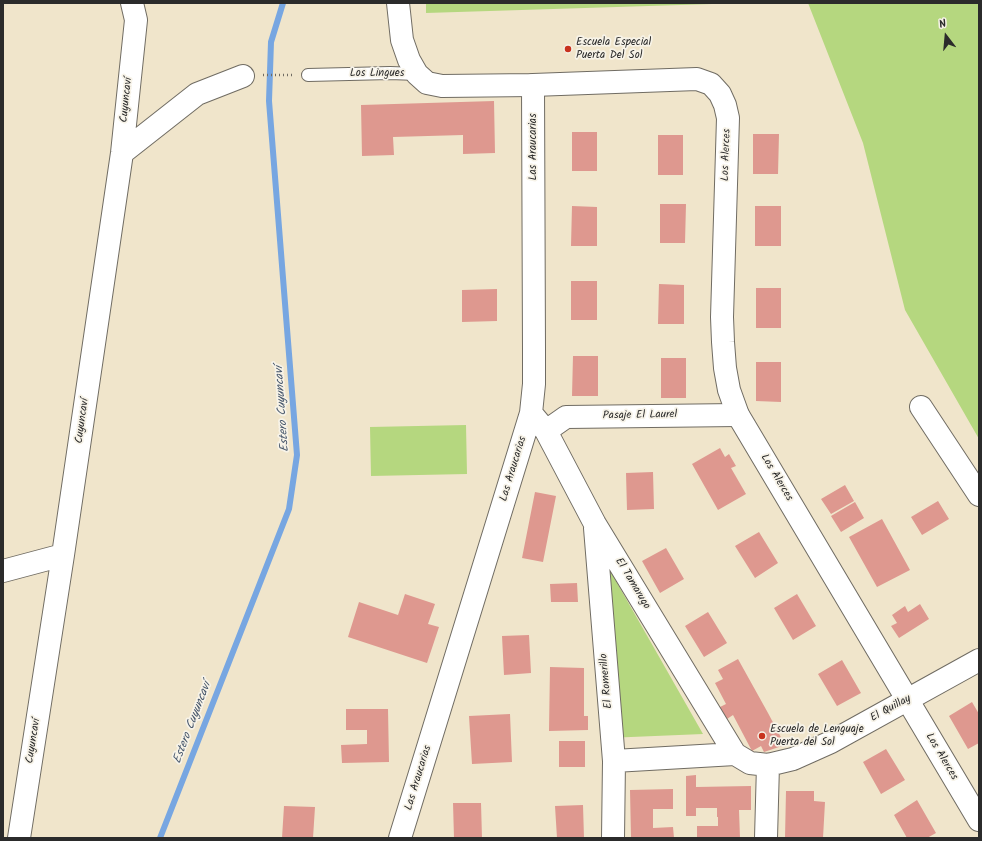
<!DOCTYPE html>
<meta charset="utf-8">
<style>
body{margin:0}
#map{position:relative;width:982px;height:841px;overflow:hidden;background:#f0e5cb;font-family:Kalam,sans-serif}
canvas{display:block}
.frame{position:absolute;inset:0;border:4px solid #2b2b2b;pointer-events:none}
.north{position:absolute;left:926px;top:16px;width:40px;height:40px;-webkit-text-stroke:3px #f7f3e8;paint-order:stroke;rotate:344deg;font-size:11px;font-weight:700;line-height:16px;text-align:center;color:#2b2b2b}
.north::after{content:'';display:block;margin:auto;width:14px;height:18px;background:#2b2b2b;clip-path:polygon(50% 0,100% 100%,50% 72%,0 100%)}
</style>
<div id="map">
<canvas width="982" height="841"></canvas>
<div class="frame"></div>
<div class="north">N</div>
</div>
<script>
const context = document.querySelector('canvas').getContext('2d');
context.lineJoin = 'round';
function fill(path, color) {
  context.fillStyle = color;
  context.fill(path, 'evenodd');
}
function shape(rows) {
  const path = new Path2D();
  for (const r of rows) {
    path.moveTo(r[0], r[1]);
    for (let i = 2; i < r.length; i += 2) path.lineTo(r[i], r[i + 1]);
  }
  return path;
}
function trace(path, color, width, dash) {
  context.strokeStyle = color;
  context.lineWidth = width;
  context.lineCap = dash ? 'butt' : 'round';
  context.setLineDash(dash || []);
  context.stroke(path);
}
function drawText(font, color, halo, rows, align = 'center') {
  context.font = font + ' Kalam,sans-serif';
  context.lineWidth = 3.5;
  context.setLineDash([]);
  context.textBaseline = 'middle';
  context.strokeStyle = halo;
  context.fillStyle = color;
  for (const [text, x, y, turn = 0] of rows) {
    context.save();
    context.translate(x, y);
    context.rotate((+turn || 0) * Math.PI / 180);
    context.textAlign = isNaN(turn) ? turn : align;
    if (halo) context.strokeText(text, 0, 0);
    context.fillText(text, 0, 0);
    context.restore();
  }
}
const green = shape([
 [426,3,744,3,426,13],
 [808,3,979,3,979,439,905,310,863,143],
 [466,425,467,474,371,476,370,427],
 [608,567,703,734,607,738]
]);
const stream = shape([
 [160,838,289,509,297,455,269,101,271,42,283,3]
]);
const building = shape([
 [494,101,495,153,463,154,463,135,393,137,394,155,362,156,361,105],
 [572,132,597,132,597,171,572,171],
 [753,134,779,134,778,174,753,174],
 [658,135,683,135,683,175,658,175],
 [660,204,686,204,685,243,660,243],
 [572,206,597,207,597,246,571,246],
 [755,206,781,206,781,246,755,246],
 [571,281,597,281,597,320,571,320],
 [659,284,684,285,684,324,658,324],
 [756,288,781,288,781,328,756,328],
 [497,289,497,321,462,322,462,290],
 [573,356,598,356,598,396,572,396],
 [661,358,686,358,686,398,661,398],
 [756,362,781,362,781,402,756,401],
 [720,448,725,457,729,454,736,466,731,468,746,494,718,510,692,464],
 [653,472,654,509,627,510,626,473],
 [845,485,854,501,831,514,821,499],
 [535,492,556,496,543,562,522,558],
 [938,501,949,519,922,535,911,517],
 [855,502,864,518,841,532,831,516],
 [882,519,910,570,877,587,849,537],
 [759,532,778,563,755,578,735,546],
 [666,548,684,579,660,593,642,561],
 [577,583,578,602,551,602,550,584],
 [405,594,435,604,428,624,439,627,427,663,348,637,359,602,398,615],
 [797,594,816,626,793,640,774,608],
 [920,604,929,619,899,638,891,626,897,623,892,615,905,606,908,612],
 [708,612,727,643,704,657,685,626],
 [529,635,531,673,504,675,502,636],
 [738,659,768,713,785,745,764,752,761,746,752,751,733,715,727,719,720,707,726,704,715,683,723,679,718,670],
 [842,660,861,693,837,706,818,674],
 [550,667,584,668,584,716,588,716,588,730,549,731],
 [972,702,979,714,979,743,968,749,949,716],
 [346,709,388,709,389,762,342,763,341,745,367,744,367,730,346,730],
 [510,714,512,762,472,764,469,716],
 [559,741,585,741,585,767,559,767],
 [886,749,905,780,881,794,863,762],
 [696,775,696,787,751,786,751,810,739,810,740,838,697,838,697,826,718,826,718,817,717,817,717,808,696,808,696,816,686,816,686,776],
 [673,789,673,809,653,809,653,828,673,827,674,838,631,838,630,790],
 [786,791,814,791,814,801,825,802,823,838,785,838],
 [917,800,936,833,927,838,907,838,894,815],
 [453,803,481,803,482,838,454,838],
 [583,805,584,838,557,838,555,806],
 [284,806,315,807,313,838,282,838]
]);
const path = shape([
 [263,75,294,75]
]);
const lane = shape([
 [308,75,390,73,417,74]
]);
const street = shape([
 [122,153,197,94,243,76],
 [921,407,979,495],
 [531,413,546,431,595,524,735,754],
 [546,431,566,417,738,415],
 [595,528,614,761,613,838],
 [3,571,63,555],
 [614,761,735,754,750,763,768,765,793,759,831,742,979,660],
 [19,838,63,555,122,153,136,20,132,3],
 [400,838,531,413,534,384,534,350,533,85],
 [766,838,768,765]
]);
const secondary = shape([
 [398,3,402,40,409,60,417,74,427,83,442,86,533,85,697,79,711,84,720,94,725,105,728,118,722,317,723,342,725,368,729,390,738,415,979,820]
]);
const markers = [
 [568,49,4,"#c8321e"],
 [762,736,4,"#c8321e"]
];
const poiNames = [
 ["Escuela Especial",576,43],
 ["Puerta Del Sol",576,56],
 ["Escuela de Lenguaje",770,730],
 ["Puerta del Sol",770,743]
];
const streetNames = [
 ["Los Lingues",377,74],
 ["Cuyuncaví",127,100,-84],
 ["Las Araucarias",534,147,-90],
 ["Los Alerces",727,155,-88],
 ["Pasaje El Laurel",640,416,-1],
 ["Cuyuncaví",83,421,-82],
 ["Las Araucarias",514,469,-73],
 ["Los Alerces",776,478,59],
 ["El Tamarugo",632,584,59],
 ["El Romerillo",607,681,-95],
 ["El Quillay",891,709,-29],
 ["Cuyuncaví",34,741,-81],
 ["Los Alerces",941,757,59],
 ["Las Araucarias",419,778,-73]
];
const waterNames = [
 ["Estero Cuyuncaví",283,409,-94],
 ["Estero Cuyuncaví",193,723,-69]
];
fill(green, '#b5d77f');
trace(stream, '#77a6e1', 6);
fill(building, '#de988f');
trace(lane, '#706c63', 14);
trace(street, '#706c63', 24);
trace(secondary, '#706c63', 24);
trace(path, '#706c63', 2.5, [1, 3]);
trace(lane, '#fff', 12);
trace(street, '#fff', 22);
trace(secondary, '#fff', 22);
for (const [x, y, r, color] of markers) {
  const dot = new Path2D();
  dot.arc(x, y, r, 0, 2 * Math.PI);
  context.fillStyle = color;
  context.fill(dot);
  trace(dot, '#f7f3e8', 1.5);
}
drawText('11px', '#2b2b2b', '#f7f3e8', poiNames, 'left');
drawText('11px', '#2b2b2b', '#f7f3e8', streetNames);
drawText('italic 12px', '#46566b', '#f7f3e8', waterNames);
</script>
